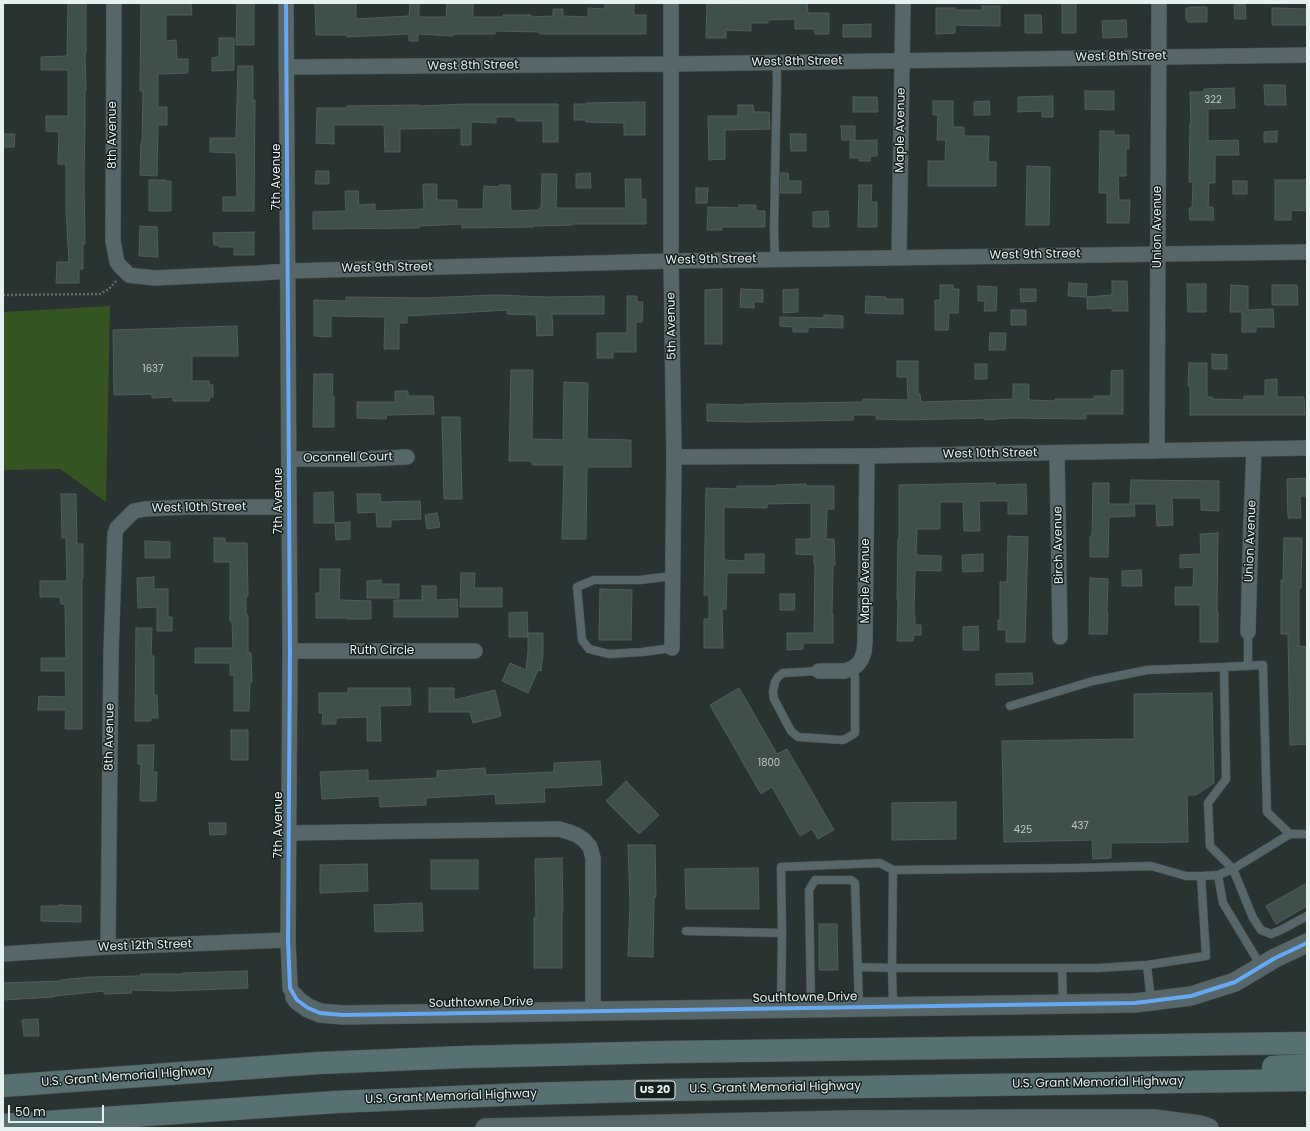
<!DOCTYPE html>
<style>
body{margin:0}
#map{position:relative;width:1310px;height:1131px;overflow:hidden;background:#293432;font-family:Poppins,sans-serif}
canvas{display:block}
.frame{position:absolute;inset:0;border:4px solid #e5f1ef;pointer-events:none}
.scale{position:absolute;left:8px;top:1105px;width:96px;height:18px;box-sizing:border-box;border:2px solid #e5f1ef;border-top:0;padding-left:5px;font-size:12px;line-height:14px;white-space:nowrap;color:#e5f1ef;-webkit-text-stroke:3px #151e1d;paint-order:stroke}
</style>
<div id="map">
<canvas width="1310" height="1131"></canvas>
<div class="frame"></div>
<div class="scale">50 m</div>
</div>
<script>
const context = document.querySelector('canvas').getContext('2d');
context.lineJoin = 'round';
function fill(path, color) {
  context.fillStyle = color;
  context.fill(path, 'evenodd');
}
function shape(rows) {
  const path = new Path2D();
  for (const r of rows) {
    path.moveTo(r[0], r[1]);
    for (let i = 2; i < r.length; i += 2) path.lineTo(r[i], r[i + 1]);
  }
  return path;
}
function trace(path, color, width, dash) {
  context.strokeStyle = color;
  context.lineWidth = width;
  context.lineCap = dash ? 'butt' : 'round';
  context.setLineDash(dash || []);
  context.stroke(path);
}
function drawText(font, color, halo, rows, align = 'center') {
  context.font = font + ' Poppins,sans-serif';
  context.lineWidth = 3;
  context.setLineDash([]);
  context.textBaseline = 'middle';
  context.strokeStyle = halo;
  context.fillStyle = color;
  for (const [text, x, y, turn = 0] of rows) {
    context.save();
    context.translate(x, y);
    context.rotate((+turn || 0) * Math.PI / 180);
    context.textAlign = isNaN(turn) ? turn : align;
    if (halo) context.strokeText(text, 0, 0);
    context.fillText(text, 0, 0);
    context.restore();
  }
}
const green = shape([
 [110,306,106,502,60,469,3,470,3,312]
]);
const building = shape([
 [68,3,86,3,86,53,85,53,86,90,85,90,85,122,84,177,85,244,83,244,83,269,79,269,79,283,56,283,57,262,69,262,66,210,66,164,58,164,59,132,46,131,46,116,68,116,68,70,41,70,41,57,67,56,68,3],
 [141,3,191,3,192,15,166,15,166,41,176,40,177,59,188,59,188,73,158,74,158,107,167,107,167,125,158,125,157,176,140,175,141,143,142,143,143,91,140,91,141,3],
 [237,3,254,3,254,45,236,45,237,3],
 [315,3,356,3,356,19,409,16,410,3,419,3,419,17,446,17,447,3,473,3,473,17,503,17,503,15,531,15,531,17,553,16,553,9,563,9,563,16,588,17,588,8,605,9,605,3,634,3,634,15,646,15,646,34,540,34,540,32,495,31,495,34,453,34,453,36,418,34,418,41,409,41,409,34,347,37,347,35,316,35,315,3],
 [707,3,727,3,727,5,747,5,747,3,807,3,808,13,829,13,829,34,815,34,814,29,795,29,795,19,768,20,768,23,751,23,751,31,726,30,726,38,706,38,707,3],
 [1062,3,1076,3,1076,33,1062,33,1062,3],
 [1245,4,1246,19,1235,19,1234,5,1245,4],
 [982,6,1000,6,1000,26,955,25,955,33,936,34,936,8,955,8,955,10,982,10,982,6],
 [1189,7,1207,7,1207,22,1188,22,1188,20,1186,20,1186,8,1189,8,1189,7],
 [1272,8,1307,9,1307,25,1272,25,1272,8],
 [1025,15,1041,15,1042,33,1025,33,1025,15],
 [1126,20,1127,37,1103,38,1102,21,1126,20],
 [871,24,871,37,843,37,843,25,871,24],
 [219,38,234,38,234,70,212,71,212,58,219,57,219,38],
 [238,66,253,66,253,100,255,100,254,211,223,211,223,197,237,197,236,153,210,152,210,138,236,138,238,66],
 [1264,85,1285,85,1286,105,1265,105,1264,85],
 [1234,88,1235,108,1208,109,1208,141,1238,140,1239,155,1215,155,1215,183,1209,183,1208,207,1213,207,1214,220,1190,220,1189,208,1192,208,1193,182,1189,182,1190,123,1191,123,1190,92,1204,92,1204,89,1234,88],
 [1085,91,1114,91,1114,110,1085,109,1085,91],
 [1053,96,1053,117,1042,117,1042,111,1018,112,1018,97,1053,96],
 [853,97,877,97,878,112,853,112,853,97],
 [933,101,953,101,953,127,964,127,964,136,989,136,988,162,996,162,996,186,928,186,928,161,945,161,946,140,937,140,938,115,933,115,933,101],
 [989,101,990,115,974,115,974,102,989,101],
 [645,102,645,135,624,135,624,123,586,122,586,120,574,120,574,104,586,104,586,103,645,102],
 [467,104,558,104,558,142,543,142,543,121,516,121,516,117,496,117,496,123,471,122,471,145,461,145,461,128,400,129,400,152,385,152,384,125,334,125,334,144,316,143,317,108,347,108,347,106,419,105,419,106,467,104],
 [738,105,753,105,754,112,769,112,770,129,725,130,725,159,709,160,708,116,738,116,738,105],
 [841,126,855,126,855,140,842,140,841,126],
 [1100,131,1114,131,1114,135,1129,135,1129,149,1126,148,1126,176,1118,176,1119,200,1130,200,1129,223,1107,223,1107,193,1099,193,1100,131],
 [1277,131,1277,142,1264,142,1264,132,1277,131],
 [3,134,15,134,14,147,3,147,3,134],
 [790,134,806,134,806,151,791,151,790,134],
 [877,140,877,156,870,156,870,161,859,161,859,158,850,158,850,141,877,140],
 [1027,166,1050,167,1049,225,1026,225,1027,166],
 [316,171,329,171,329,184,315,184,316,171],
 [590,173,591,188,576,188,576,174,590,173],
 [781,173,788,173,789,181,801,181,801,193,780,193,781,173],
 [542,174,557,174,556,208,626,208,625,179,641,179,641,199,646,199,646,224,572,224,572,225,534,226,534,227,462,228,462,224,419,226,419,228,313,229,313,212,346,211,345,191,358,191,359,205,375,204,375,211,424,209,423,184,437,184,437,200,457,200,457,209,483,209,484,186,499,187,499,185,510,185,511,211,539,210,539,208,541,208,542,174],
 [149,180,165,180,165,181,171,181,171,211,149,211,149,180],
 [1275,180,1307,180,1307,211,1291,210,1291,220,1275,220,1275,180],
 [1233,181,1247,181,1247,194,1233,194,1233,181],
 [859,185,872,185,871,202,877,202,877,227,858,227,859,185],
 [696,188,708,188,707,203,696,203,696,188],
 [739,205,756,205,756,211,765,211,765,227,722,227,722,230,707,230,708,207,739,208,739,205],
 [828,211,829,227,813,227,813,212,828,211],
 [140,226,157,227,158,257,139,256,140,226],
 [254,232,254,255,234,255,234,247,219,247,219,245,214,245,213,233,254,232],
 [1112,281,1127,281,1128,311,1112,311,1112,308,1087,309,1087,297,1112,295,1112,281],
 [1069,283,1087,284,1086,297,1068,296,1069,283],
 [1187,284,1206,284,1206,312,1188,312,1187,284],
 [940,285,953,285,953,289,959,289,958,313,949,313,948,330,935,330,935,300,940,300,940,285],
 [1231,285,1248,286,1248,310,1273,309,1274,327,1256,327,1256,332,1242,332,1242,312,1230,312,1231,285],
 [1272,285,1297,285,1298,305,1272,305,1272,285],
 [978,286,997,287,996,311,984,311,985,301,978,301,978,286],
 [722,289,722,344,705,344,705,290,722,289],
 [741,289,763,290,763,302,754,302,754,308,740,307,741,289],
 [798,289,798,312,783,313,783,290,798,289],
 [1020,289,1036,289,1036,301,1021,302,1020,289],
 [495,295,548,297,604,296,604,314,552,314,553,335,537,336,536,315,507,314,507,310,407,316,407,323,399,323,399,349,384,349,385,317,331,316,331,337,314,336,314,300,346,301,346,297,425,298,495,295],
 [627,296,637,296,637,302,643,302,642,322,636,322,636,352,613,352,613,358,597,358,597,333,627,333,627,296],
 [866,296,886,297,886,299,903,299,903,314,865,313,866,296],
 [1011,310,1026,310,1026,325,1011,325,1011,310],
 [824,315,843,316,843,328,808,327,808,332,793,332,793,327,780,326,780,317,824,318,824,315],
 [237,326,238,356,192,356,192,381,209,381,209,385,213,385,213,397,210,397,209,401,173,401,173,397,152,398,152,394,114,395,113,330,237,326],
 [990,333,1006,333,1005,350,989,350,990,333],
 [1212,354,1227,355,1227,369,1212,369,1212,354],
 [897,361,918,361,918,394,920,394,921,402,1013,399,1013,384,1029,384,1029,400,1055,401,1055,399,1094,399,1094,396,1111,396,1111,371,1123,370,1123,414,1086,414,1086,419,1009,418,985,420,985,418,905,420,876,419,876,415,853,415,853,420,748,422,707,421,707,404,745,405,745,404,863,402,863,399,908,400,907,377,897,377,897,361],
 [1189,363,1207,363,1207,397,1212,397,1212,399,1244,400,1244,396,1265,396,1265,380,1277,379,1277,397,1304,397,1305,415,1190,415,1190,386,1188,386,1189,363],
 [975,364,987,364,987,379,975,379,975,364],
 [511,370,533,370,532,439,563,440,564,382,588,383,587,439,631,440,631,467,587,467,586,539,562,539,564,465,532,465,532,461,509,461,511,370],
 [314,374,333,374,332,396,334,396,334,427,313,427,314,374],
 [395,391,408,391,408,396,433,396,434,414,387,415,386,419,357,418,357,402,395,402,395,391],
 [442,417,460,417,462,499,444,499,442,417],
 [1307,478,1307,496,1300,496,1301,518,1288,518,1287,479,1307,478],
 [1131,480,1219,481,1219,511,1201,510,1201,498,1172,498,1173,525,1157,526,1156,504,1134,504,1135,516,1109,517,1108,557,1090,557,1090,536,1092,536,1093,483,1109,483,1109,504,1130,504,1131,480],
 [995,483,995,485,1026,484,1027,514,1008,514,1008,501,979,501,980,531,964,531,963,502,940,502,940,529,917,529,916,555,941,556,941,571,915,570,914,615,915,615,915,625,921,625,921,635,914,635,913,641,897,641,898,600,897,600,898,538,899,538,899,485,995,483],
 [806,484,806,486,834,486,834,509,827,509,826,539,834,539,835,565,833,565,832,614,833,614,833,643,803,643,803,649,787,650,787,633,814,633,815,565,814,565,814,555,796,554,796,539,811,539,811,503,767,504,767,508,724,507,724,560,745,561,745,554,764,554,764,573,727,573,726,609,722,609,723,648,704,648,704,619,709,619,709,595,704,595,706,488,737,489,737,486,776,486,776,485,806,484],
 [333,492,334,523,314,523,314,493,333,492],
 [61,494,76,494,77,544,83,544,83,578,82,578,82,729,65,729,66,710,38,710,39,696,66,697,65,671,41,671,41,658,66,658,65,604,61,604,60,597,40,597,40,581,67,581,66,538,62,538,61,494],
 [357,494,380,494,381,502,420,501,421,519,391,520,391,527,377,527,376,512,358,513,357,494],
 [437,513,440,527,427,529,425,515,437,513],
 [350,522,350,539,336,540,335,523,350,522],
 [1218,533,1217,611,1218,611,1218,642,1200,642,1200,605,1175,605,1175,587,1193,587,1194,567,1180,568,1180,555,1201,554,1200,534,1218,533],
 [1008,536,1028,537,1025,642,1006,642,1006,630,998,630,998,620,1000,620,1000,582,1007,582,1008,536],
 [214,538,225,538,225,543,247,543,248,596,246,596,246,615,248,615,248,653,251,653,252,682,250,682,249,711,234,711,234,675,230,675,230,663,195,663,195,648,233,648,232,621,230,621,230,562,214,562,214,538],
 [1284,538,1302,538,1301,588,1299,588,1299,646,1307,647,1307,744,1290,745,1288,634,1281,634,1281,580,1283,580,1284,538],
 [145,541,170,542,170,558,145,558,145,541],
 [983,554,983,571,963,572,962,555,983,554],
 [320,569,340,569,339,600,371,601,371,619,347,619,347,618,316,618,316,593,320,593,320,569],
 [1141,570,1142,586,1122,586,1122,571,1141,570],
 [461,573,475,573,474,588,502,588,502,607,460,607,461,573],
 [154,577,154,589,168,589,168,617,172,617,172,631,157,631,157,607,138,608,137,578,154,577],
 [1090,578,1108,579,1107,613,1108,613,1107,634,1089,634,1090,578],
 [381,580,381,584,399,584,399,598,367,598,367,581,381,580],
 [422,586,436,586,436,600,457,599,458,617,394,617,394,600,422,600,422,586],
 [600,589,632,590,631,640,599,640,600,589],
 [780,594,795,594,794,610,780,610,780,594],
 [527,612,528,637,509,637,509,613,527,612],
 [978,626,979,650,963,650,963,627,978,626],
 [136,628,152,628,151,656,154,656,154,695,157,695,158,718,151,718,151,721,135,721,136,628],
 [528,633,543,633,543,653,541,671,538,670,528,693,502,681,510,663,526,670,528,652,528,633],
 [1032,673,1033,684,996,685,996,674,1032,673],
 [348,688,410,688,411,705,380,706,381,741,367,741,367,717,336,718,336,724,322,724,323,713,319,713,319,693,348,693,348,688],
 [429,688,454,688,454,700,495,690,501,716,473,723,470,712,429,712,429,688],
 [739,688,777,754,787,749,834,830,818,839,812,829,800,836,772,787,761,794,710,705,739,688],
 [1212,693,1214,783,1196,795,1187,795,1188,842,1111,843,1111,858,1093,859,1092,840,1004,842,1002,741,1134,739,1134,694,1212,693],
 [231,730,248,730,248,760,231,760,231,730],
 [138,745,154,745,153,772,157,772,156,801,140,801,141,764,138,764,138,745],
 [600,761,602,785,544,788,545,802,496,804,495,794,426,798,426,805,380,807,379,796,322,799,320,772,368,770,368,781,437,778,437,771,485,768,486,775,554,772,554,763,600,761],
 [626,781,659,815,639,834,606,801,626,781],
 [956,802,956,839,892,840,892,803,956,802],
 [209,823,226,823,226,834,210,835,209,823],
 [628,845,655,845,656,897,654,897,653,957,628,956,630,905,628,845],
 [562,858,563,912,562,912,562,968,534,968,534,918,536,918,535,859,562,858],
 [431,860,478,860,478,889,431,889,431,860],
 [367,864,368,891,320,893,320,865,367,864],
 [758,868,759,909,686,909,685,869,758,868],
 [1307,883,1307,906,1276,924,1266,906,1307,883],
 [422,903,423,931,375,932,374,905,422,903],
 [59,905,81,906,81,922,41,921,41,906,59,906,59,905],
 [819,924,837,924,838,970,819,970,819,924],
 [247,971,248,988,170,991,131,990,132,993,104,994,104,991,54,996,54,997,3,1000,3,983,61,981,61,980,90,977,140,976,141,974,183,974,183,973,247,971],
 [38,1019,39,1036,24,1036,22,1020,38,1019]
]);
const path = shape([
 [3,295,100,294,109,289,117,280]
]);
const service = shape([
 [775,259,774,230,777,77,776,62],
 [672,648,642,652,609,654,589,649,582,640,577,587,594,580,640,580,672,576],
 [1248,666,1248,632],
 [819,671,783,673,778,677,775,682,773,692,774,699,791,731,798,737,843,740,849,737,855,733,855,678,853,668],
 [1010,706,1093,681,1147,670,1224,667],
 [1290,834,1267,812,1263,665,1224,667,1226,779,1208,803,1210,846,1233,869,1253,918,1261,930,1271,934,1281,930,1307,916],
 [1218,875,1223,903,1261,966],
 [1201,876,1206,956,1147,965,1097,968,892,968,893,870,1074,868,1151,866,1186,876,1201,876,1218,875,1233,869,1290,834,1307,834],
 [686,931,782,933],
 [1147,965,1151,1001],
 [858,967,892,968,893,1006],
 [1062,968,1063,1004],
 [781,1008,782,933,781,867,880,863,893,870],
 [811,1008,809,890,815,880,851,880,855,883,859,1007]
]);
const minor = shape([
 [114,3,113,241,117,262,120,266,129,275,136,276,155,278,260,273,287,271,671,261,1307,252],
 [286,3,290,651,288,940,290,988,295,997],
 [671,3,671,261,674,457,672,648],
 [286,67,672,64,1307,55],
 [899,257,903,3],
 [1157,451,1159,3],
 [1057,453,1060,637],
 [674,457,867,456,1307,448],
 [289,459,362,459,407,457],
 [1248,632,1251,521,1254,449],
 [290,651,475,651],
 [819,671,844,671,851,669,857,665,861,660,864,652,865,643,867,456],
 [289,833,559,829,569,832,577,835,584,840,590,847,593,858,593,1011],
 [108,947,111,653,115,534,117,528,134,511,145,509,188,507,289,507],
 [3,954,108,947,288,940]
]);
const tertiary = shape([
 [295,997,297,1000,308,1008,320,1013,343,1015,1135,1003,1191,996,1235,982,1275,958,1307,943],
 [485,1128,847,1120,1019,1119,1154,1119,1200,1125,1209,1128]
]);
const primary = shape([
 [1273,1067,1307,1065],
 [3,1086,319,1063,464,1057,669,1052,1307,1043],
 [3,1125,336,1102,526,1094,667,1090,1307,1080]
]);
const cycleway = shape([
 [286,3,290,651,288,940,290,988,297,1000,308,1008,320,1013,343,1015,1135,1003,1191,996,1235,982,1275,958,1307,943]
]);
const numberNames = [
 ["322",1213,100],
 ["1637",153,369],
 ["1800",769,763],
 ["437",1080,826],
 ["425",1023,830]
];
const shields = [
 [655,1090,40]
];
const shieldNames = [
 ["US 20",655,1090]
];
const streetNames = [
 ["West 8th Street",1121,57,-1],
 ["West 8th Street",797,62,-1],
 ["West 8th Street",473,66,-1],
 ["Maple Avenue",901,130,-89],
 ["8th Avenue",113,135,-90],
 ["7th Avenue",277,177,-90],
 ["Union Avenue",1158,227,-90],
 ["West 9th Street",1035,255,-1],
 ["West 9th Street",711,260,-1],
 ["West 9th Street",387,268,-1],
 ["5th Avenue",672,326,-91],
 ["West 10th Street",990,454,-1],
 ["Oconnell Court",348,458,-1],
 ["7th Avenue",279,501,-90],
 ["West 10th Street",199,508,-1],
 ["Union Avenue",1251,541,-88],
 ["Birch Avenue",1059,545,-91],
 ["Maple Avenue",866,581,-90],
 ["Ruth Circle",382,651],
 ["8th Avenue",110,737,-89],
 ["7th Avenue",279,825,-90],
 ["West 12th Street",145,946,-2],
 ["Southtowne Drive",805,998,-1],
 ["Southtowne Drive",481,1003,-1],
 ["U.S. Grant Memorial Highway",127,1077,-4],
 ["U.S. Grant Memorial Highway",1098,1083,-1],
 ["U.S. Grant Memorial Highway",775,1088,-1],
 ["U.S. Grant Memorial Highway",451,1097,-2]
];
fill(green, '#355422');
fill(building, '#3f4f49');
trace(building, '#535c59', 1);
trace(service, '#48514f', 9);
trace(minor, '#48514f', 16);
trace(tertiary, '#48514f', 20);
trace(primary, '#48514f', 23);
trace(path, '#5f6b6c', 2.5, [2, 2]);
trace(service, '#566669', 8);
trace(minor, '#566669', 15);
trace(tertiary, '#566669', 19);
trace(primary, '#587072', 22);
trace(cycleway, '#66a8f1', 4);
drawText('10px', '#bcc8c6', null, numberNames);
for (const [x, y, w] of shields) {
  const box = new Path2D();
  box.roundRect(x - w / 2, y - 9, w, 18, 3);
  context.fillStyle = '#151e1d';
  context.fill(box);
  trace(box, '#e5f1ef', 1);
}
drawText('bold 11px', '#e5f1ef', null, shieldNames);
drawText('12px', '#e5f1ef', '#151e1d', streetNames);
</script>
